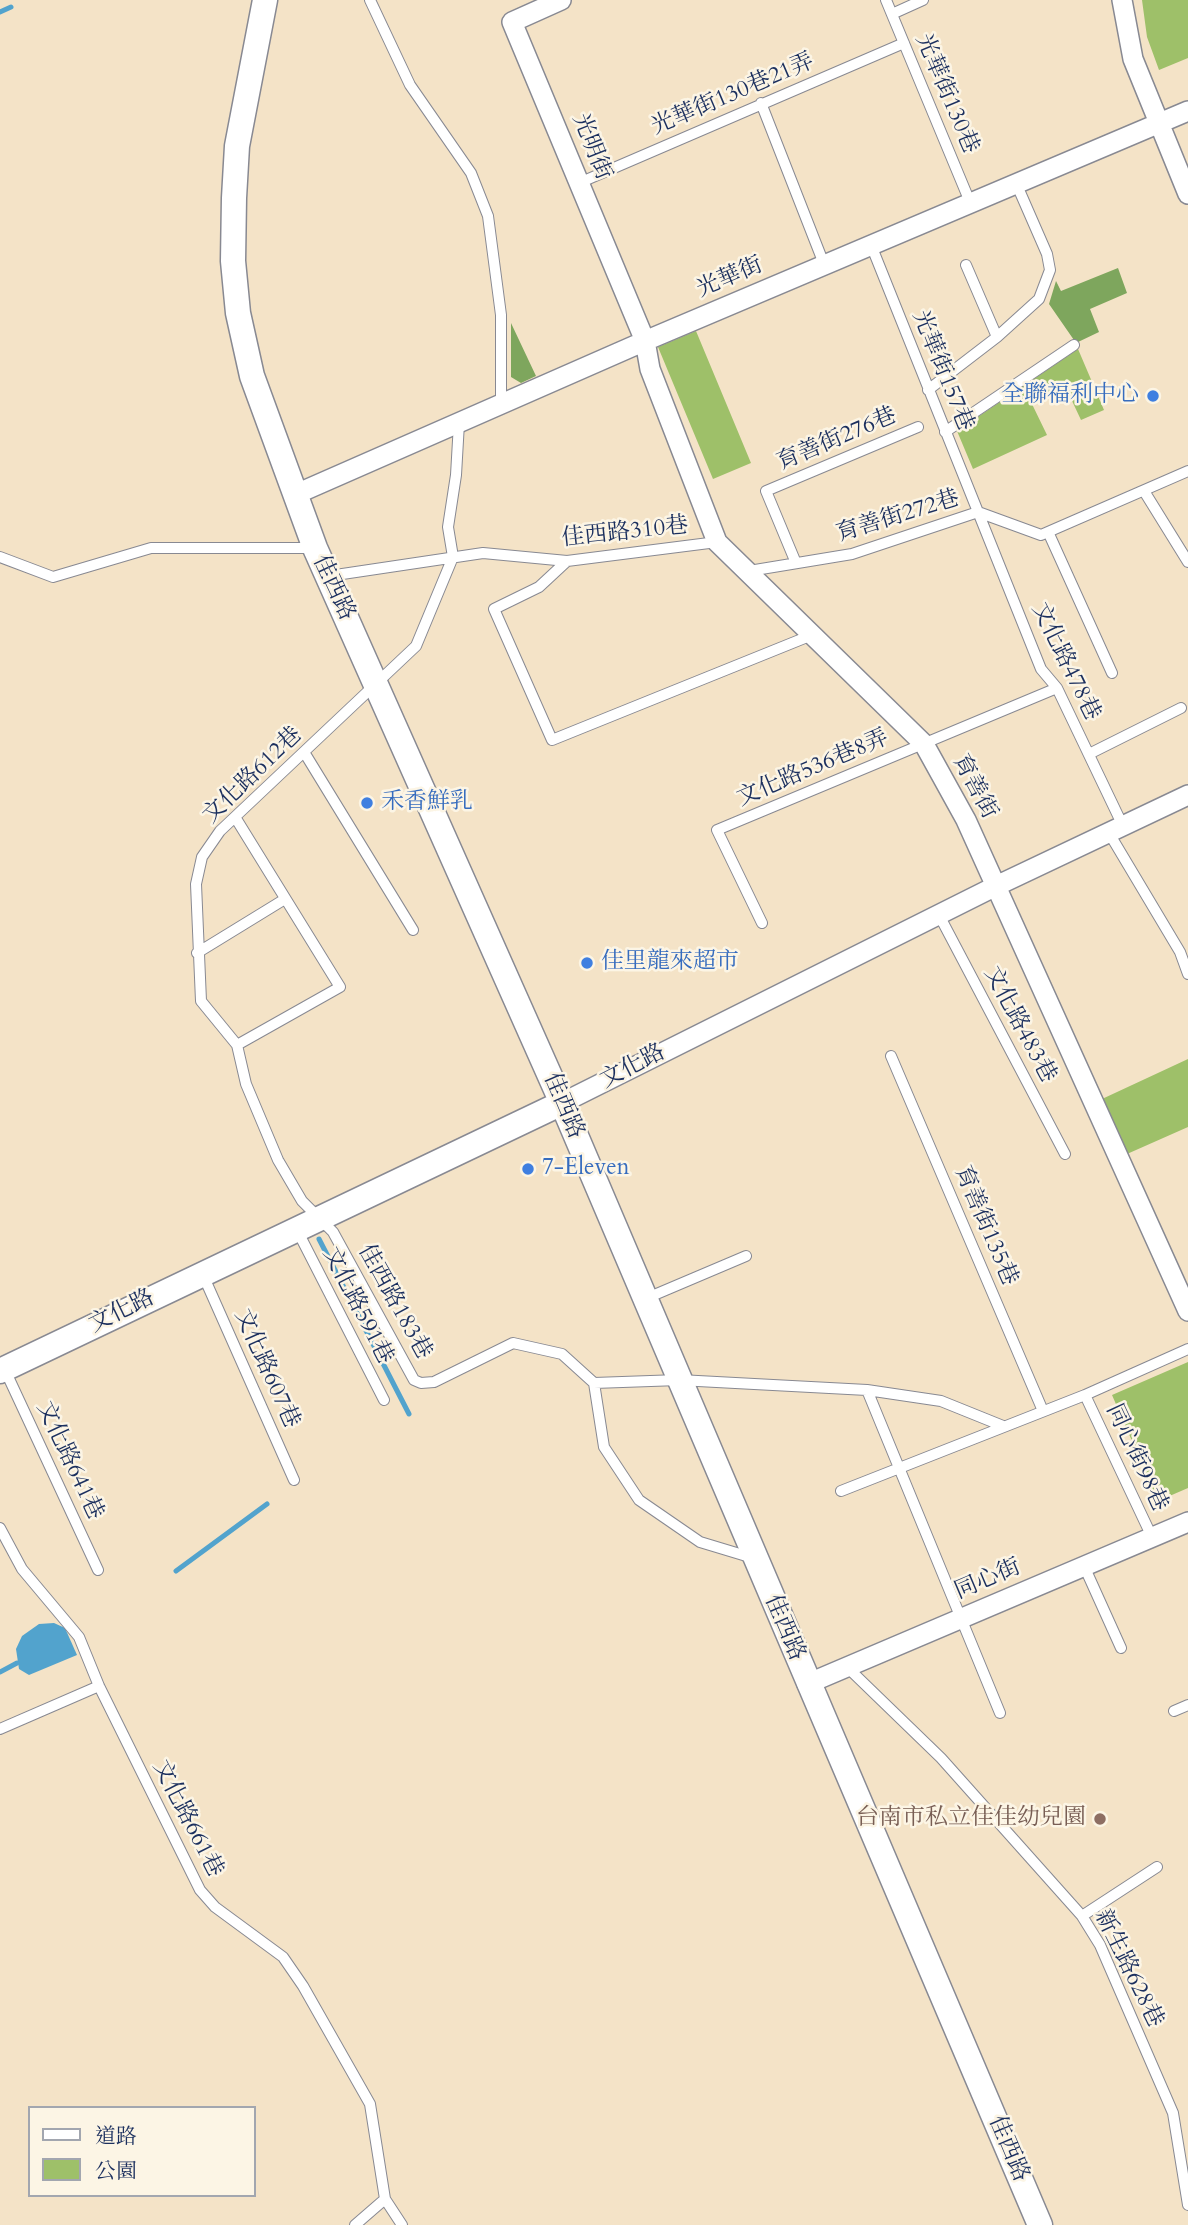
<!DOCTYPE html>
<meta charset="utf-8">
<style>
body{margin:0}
#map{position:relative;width:1188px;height:2225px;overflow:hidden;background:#f4e3c7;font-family:Cardo,"Noto Serif TC",serif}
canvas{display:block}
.legend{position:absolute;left:28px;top:2106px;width:228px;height:91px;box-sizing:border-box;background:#fcf5e5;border:2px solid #a2a6af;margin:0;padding:9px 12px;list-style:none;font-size:21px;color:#1b2f5e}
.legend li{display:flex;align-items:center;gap:14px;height:35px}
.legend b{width:35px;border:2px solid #a2a6af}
</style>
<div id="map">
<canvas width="1188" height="2225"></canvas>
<ul class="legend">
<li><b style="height:9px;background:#fff"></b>道路</li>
<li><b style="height:19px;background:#9ec069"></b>公園</li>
</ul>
</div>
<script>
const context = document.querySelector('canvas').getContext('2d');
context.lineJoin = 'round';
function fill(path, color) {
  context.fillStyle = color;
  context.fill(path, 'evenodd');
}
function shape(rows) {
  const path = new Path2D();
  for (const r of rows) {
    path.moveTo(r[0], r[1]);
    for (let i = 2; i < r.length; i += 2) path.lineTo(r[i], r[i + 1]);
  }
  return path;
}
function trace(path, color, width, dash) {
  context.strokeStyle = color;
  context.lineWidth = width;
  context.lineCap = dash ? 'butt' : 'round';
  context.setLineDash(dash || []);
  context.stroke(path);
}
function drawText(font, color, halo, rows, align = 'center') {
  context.font = font + ' Cardo,"Noto Serif TC",serif';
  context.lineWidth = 5;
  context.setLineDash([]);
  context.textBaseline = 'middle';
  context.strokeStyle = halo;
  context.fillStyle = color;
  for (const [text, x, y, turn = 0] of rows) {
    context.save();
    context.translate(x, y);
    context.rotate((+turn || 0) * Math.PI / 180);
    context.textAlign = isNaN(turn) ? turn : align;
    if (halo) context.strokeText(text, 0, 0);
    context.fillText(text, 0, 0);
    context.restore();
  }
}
const green = shape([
 [1142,0,1188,0,1188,58,1159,70,1147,37],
 [696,331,751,463,713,479,658,347],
 [1078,349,1104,410,1081,420,1065,386,1031,402,1047,435,973,469,957,431],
 [1188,1059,1188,1127,1127,1154,1102,1099],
 [1188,1362,1188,1488,1158,1501,1112,1395]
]);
const forest = shape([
 [1118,268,1127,293,1090,309,1099,332,1076,343,1049,304,1056,281,1061,291],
 [511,323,536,376,521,383,511,377]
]);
const water = shape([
 [54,1623,65,1628,77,1655,29,1675,19,1669,16,1649,22,1636,39,1624]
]);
const stream = shape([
 [0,12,11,7],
 [319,1239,409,1414],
 [176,1571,267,1504],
 [0,1672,17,1663]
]);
const service = shape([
 [370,0,410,85,471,173,488,216,501,315,501,404],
 [886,0,970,202],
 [892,14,923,0],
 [761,103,824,264],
 [579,183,904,43],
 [871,245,1041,669,1057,688,1123,826],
 [966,265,997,337],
 [928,390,997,337,1039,299,1050,270,1047,254,1016,183],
 [459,423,456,475,448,527,453,557,416,646,220,831,202,857,196,884,201,1001,237,1045,246,1084,278,1160,302,1201,333,1232,414,1380,421,1383,434,1382,513,1343,562,1354,594,1383,604,1447,639,1500,700,1542,753,1558],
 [945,432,1074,345],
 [1144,491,1188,562],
 [978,512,1041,535,1188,471],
 [1049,534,1112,673],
 [0,557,53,577,151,548,314,548],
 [567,561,539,587,494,609,552,740,812,635],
 [796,563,766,491,918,427],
 [749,571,852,554,978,512],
 [329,576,483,553,567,561,717,542],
 [304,752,413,930],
 [1089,754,1181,708],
 [235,817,340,987,237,1045],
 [1109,833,1180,952,1188,974],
 [939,915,1065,1154],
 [762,923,717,830,1057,688],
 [197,953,285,899],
 [891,1056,1043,1411],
 [297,1230,384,1400],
 [203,1275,294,1480],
 [647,1298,746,1256],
 [5,1370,98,1570],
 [594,1383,679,1380,867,1390,941,1401,1003,1426],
 [867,1390,1000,1713],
 [1085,1395,1152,1537],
 [841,1491,1085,1395,1188,1349],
 [0,1528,22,1569,79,1637,99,1686,200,1890,215,1907,283,1957,303,1986,370,2104,385,2199,402,2225],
 [1084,1566,1121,1648],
 [847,1667,941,1758,1082,1916,1100,1945,1173,2113,1188,2205],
 [1174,1711,1188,1705],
 [0,1729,99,1686],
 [1082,1916,1157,1867],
 [355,2225,385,2199]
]);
const minor = shape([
 [561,0,512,22,645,341,650,369,717,542,924,744,966,820,1188,1311],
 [1122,0,1133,59,1188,194],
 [294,495,645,341,1188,111],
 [562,1103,994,887,1188,795],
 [807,1684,1188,1522]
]);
const tertiary = shape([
 [265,0,237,146,234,198,233,261,238,313,252,376,315,548,562,1103,1040,2225],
 [0,1371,562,1103]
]);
const markers = [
 [1153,396,7,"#3f7fe0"],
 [367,803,7,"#3f7fe0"],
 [587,963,7,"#3f7fe0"],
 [528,1169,7,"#3f7fe0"],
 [1100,1819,7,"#8d6e63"]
];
const streetNames = [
 ["光華街130巷",946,94,67],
 ["光華街130巷21弄",733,95,-23],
 ["光明街",591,147,68],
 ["光華街",730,278,-23],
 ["光華街157巷",942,371,68],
 ["育善街276巷",837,440,-23],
 ["育善街272巷",898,517,-17],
 ["佳西路310巷",625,533,-6],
 ["佳西路",333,588,65],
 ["文化路478巷",1065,662,64],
 ["文化路536巷8弄",813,769,-23],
 ["文化路612巷",253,776,-44],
 ["育善街",974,787,62],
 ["文化路483巷",1019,1025,62],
 ["文化路",633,1067,-27],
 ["佳西路",563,1106,67],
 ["育善街135巷",985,1226,67],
 ["佳西路183巷",394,1302,61],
 ["文化路591巷",357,1306,63],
 ["文化路",122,1312,-26],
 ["文化路607巷",266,1369,66],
 ["同心街98巷",1136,1458,65],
 ["文化路641巷",69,1461,65],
 ["同心街",988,1580,-23],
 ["佳西路",784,1628,67],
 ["文化路661巷",187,1819,63],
 ["新生路628巷",1128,1969,64],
 ["佳西路",1008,2149,67]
];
const shopNames = [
 ["全聯福利中心",1139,396,"right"],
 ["禾香鮮乳",381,803],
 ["佳里龍來超市",601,963],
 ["7-Eleven",542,1169]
];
const educationNames = [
 ["台南市私立佳佳幼兒園",1086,1819]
];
fill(green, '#9ec069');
fill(forest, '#7ea65d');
fill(water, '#52a3cd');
trace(stream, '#52a3cd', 5);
trace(service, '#888992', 12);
trace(minor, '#888992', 22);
trace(tertiary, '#888992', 27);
trace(service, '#fff', 10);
trace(minor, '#fff', 19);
trace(tertiary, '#fff', 24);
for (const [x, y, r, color] of markers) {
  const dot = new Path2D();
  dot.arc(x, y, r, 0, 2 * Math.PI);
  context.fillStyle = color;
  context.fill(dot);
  trace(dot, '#fcf5e5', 2.5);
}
drawText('23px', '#1b2f5e', '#fcf5e5', streetNames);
drawText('23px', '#366cbe', '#fcf5e5', shopNames, 'left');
drawText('23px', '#785e54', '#fcf5e5', educationNames, 'right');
</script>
